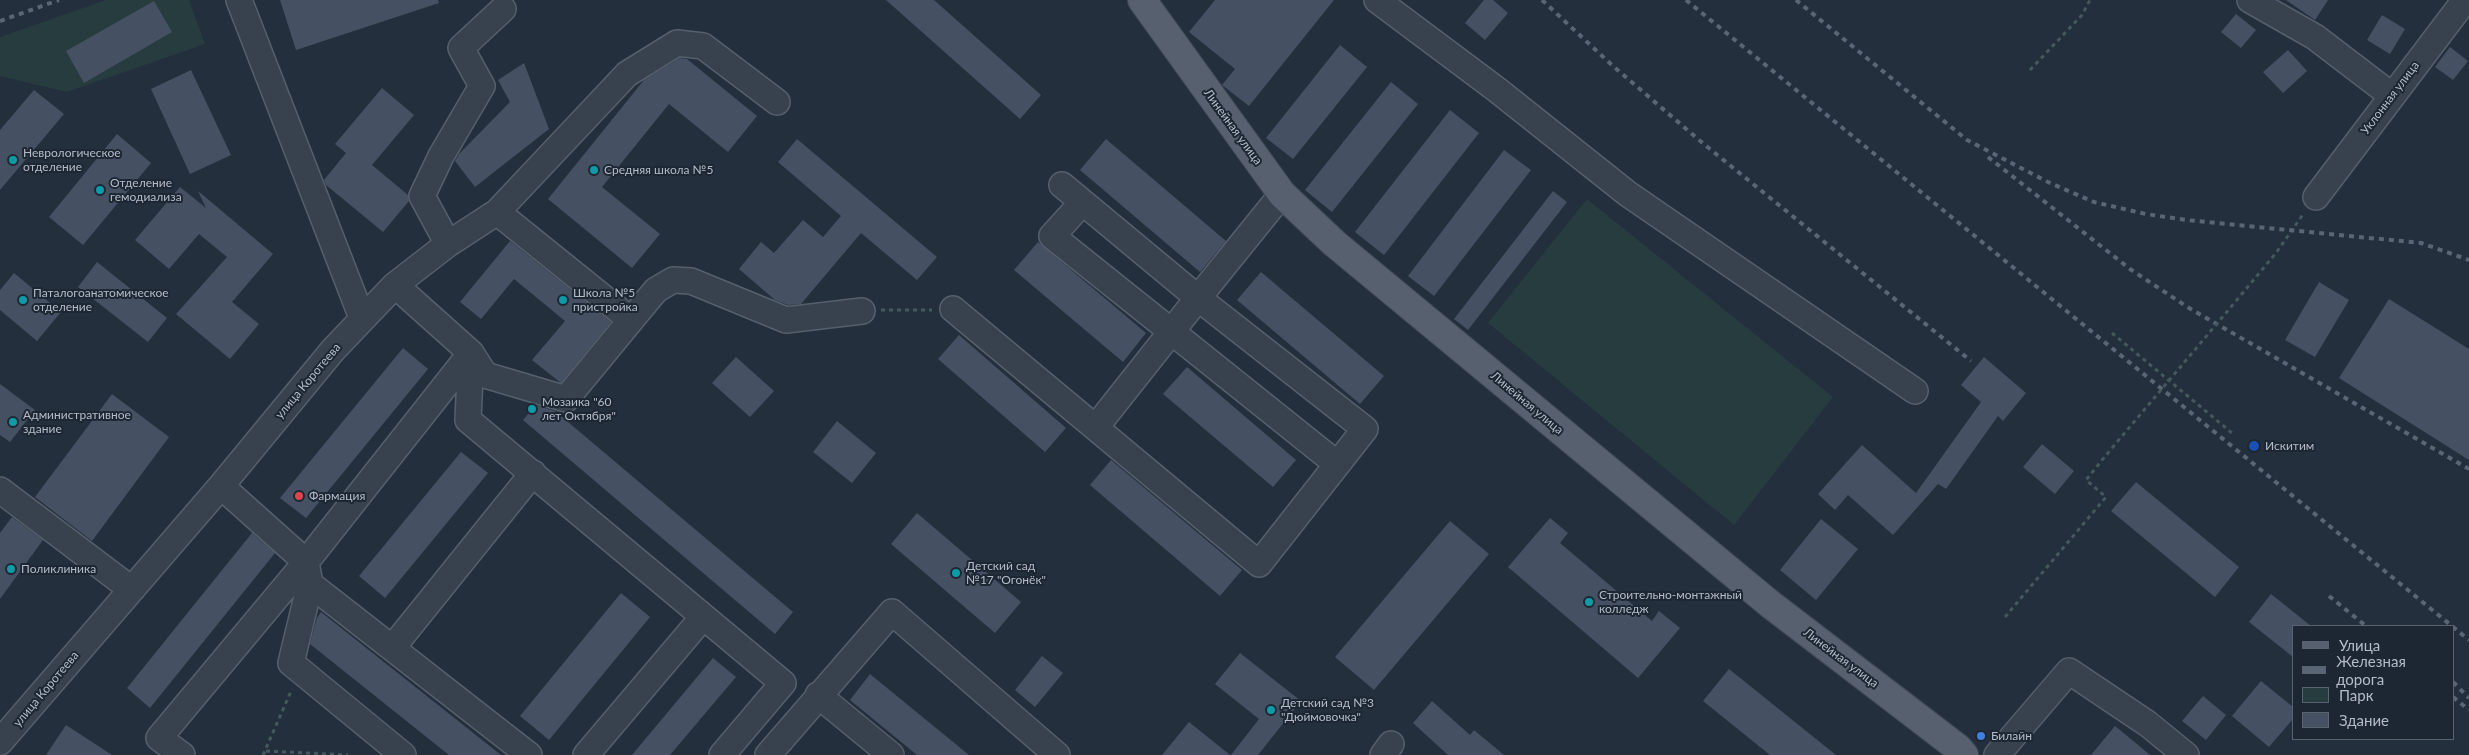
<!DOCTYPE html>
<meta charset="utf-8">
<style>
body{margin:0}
#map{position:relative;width:2469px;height:755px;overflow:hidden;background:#242f3e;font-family:Lato,sans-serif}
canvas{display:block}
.legend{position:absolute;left:2292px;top:625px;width:162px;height:115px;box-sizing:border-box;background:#1d2633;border:1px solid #59626f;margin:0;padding:6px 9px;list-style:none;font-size:15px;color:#b4bcc9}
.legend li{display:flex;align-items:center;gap:10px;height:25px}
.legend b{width:25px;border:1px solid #59626f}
</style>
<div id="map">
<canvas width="2469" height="755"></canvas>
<ul class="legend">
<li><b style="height:6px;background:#56606e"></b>Улица</li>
<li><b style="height:6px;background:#5a6575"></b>Железная дорога</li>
<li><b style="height:14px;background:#263c3f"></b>Парк</li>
<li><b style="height:14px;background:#455162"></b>Здание</li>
</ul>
</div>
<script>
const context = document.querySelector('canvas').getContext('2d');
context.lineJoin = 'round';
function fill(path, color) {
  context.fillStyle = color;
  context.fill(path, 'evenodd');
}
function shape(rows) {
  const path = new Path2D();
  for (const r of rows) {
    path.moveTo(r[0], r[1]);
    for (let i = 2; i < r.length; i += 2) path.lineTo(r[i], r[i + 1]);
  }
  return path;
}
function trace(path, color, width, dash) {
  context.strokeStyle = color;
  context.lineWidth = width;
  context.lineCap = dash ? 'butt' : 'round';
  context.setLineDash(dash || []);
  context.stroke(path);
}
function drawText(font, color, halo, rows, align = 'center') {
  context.font = font + ' Lato,sans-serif';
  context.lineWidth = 4;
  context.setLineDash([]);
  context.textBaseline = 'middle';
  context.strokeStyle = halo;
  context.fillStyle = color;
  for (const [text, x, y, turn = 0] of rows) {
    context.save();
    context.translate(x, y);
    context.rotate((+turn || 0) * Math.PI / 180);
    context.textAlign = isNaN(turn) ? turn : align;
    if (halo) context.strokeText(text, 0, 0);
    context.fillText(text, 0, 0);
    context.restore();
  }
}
const green = shape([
 [106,0,189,0,205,44,67,92,0,76,0,37],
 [1587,199,1833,397,1734,525,1488,323]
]);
const building = shape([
 [280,0,438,0,439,3,296,50],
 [886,0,934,0,1041,95,1020,119],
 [1215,0,1334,0,1249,106,1222,85,1235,69,1189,32],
 [1484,0,1493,0,1508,13,1485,40,1465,23],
 [2286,0,2328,0,2315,20],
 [154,1,172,32,84,83,66,51],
 [2236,14,2256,30,2241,48,2221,32],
 [2382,15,2405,29,2390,54,2367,40],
 [1340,45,1367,67,1293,159,1266,138],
 [2450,47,2468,61,2453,80,2435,67],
 [2288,50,2307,71,2283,93,2263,72],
 [680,58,687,59,757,116,728,152,669,104,602,187,660,234,632,268,548,199,644,80],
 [524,63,549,129,475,187,455,161,459,154,510,102,498,80],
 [191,70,231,155,190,174,151,89],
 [1391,82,1418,104,1332,212,1305,190],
 [382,88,414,115,372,165,408,195,409,201,383,232,326,185,324,180,346,153,335,144],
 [34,90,64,114,0,190,0,130],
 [1450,110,1479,133,1384,255,1355,232],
 [117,134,151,163,83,245,49,217],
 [797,139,937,257,917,280,861,233,801,304,788,305,775,300,739,269,761,242,774,253,803,220,823,237,841,216,778,162],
 [1106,139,1226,241,1200,272,1080,170],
 [1504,150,1531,170,1434,296,1408,276],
 [180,187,206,208,198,191,273,254,232,302,259,324,230,359,176,314,227,257,199,234,169,269,135,240],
 [1553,191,1567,202,1468,330,1454,319],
 [510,241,611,322,561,383,532,360,565,321,514,279,481,319,460,302],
 [1038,242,1146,333,1123,362,1014,270],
 [97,262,167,318,148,342,78,287],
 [1261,272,1384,376,1360,404,1237,300],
 [14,273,61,312,37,341,0,310,0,290],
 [2319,282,2349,300,2315,357,2285,340],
 [2389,299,2469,349,2469,460,2339,378],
 [959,335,1066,428,1045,452,938,359],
 [403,348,428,369,306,518,280,498],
 [736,357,774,391,750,417,712,383],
 [1984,357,2026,393,2003,421,1998,416,1946,489,1938,484,1893,535,1848,495,1835,510,1818,494,1862,445,1916,493,1981,402,1961,385],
 [1187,367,1296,460,1273,487,1163,394],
 [0,384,35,410,10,442,0,435],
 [112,394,169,437,92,541,35,497],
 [536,405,555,411,793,612,775,634,523,420],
 [837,421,876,453,852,483,813,452],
 [2042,444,2074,471,2055,494,2023,467],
 [461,452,488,473,385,598,359,576],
 [1111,460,1242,570,1220,596,1090,485],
 [2136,482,2239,567,2215,597,2111,511],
 [917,513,1021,602,995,633,891,544],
 [12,517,43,540,0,599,0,533],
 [1550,518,1568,533,1560,543,1652,621,1659,611,1680,628,1638,678,1508,567],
 [1821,519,1858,549,1816,600,1780,570],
 [1450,521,1489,554,1374,690,1335,657],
 [252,533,275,553,150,708,127,688],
 [621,593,650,617,549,740,520,716],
 [2271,594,2311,626,2293,626,2293,657,2249,622],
 [321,612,501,755,449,755,310,644,317,618],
 [1240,653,1301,701,1258,755,1231,755,1259,719,1215,684],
 [1042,656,1063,673,1035,707,1015,690],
 [713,658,736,677,670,755,632,755],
 [1729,669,1836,755,1770,755,1703,701],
 [870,674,969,755,917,755,850,700],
 [2261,681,2293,707,2293,719,2269,747,2232,716],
 [2203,696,2226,715,2206,740,2182,721],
 [1432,701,1470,735,1474,730,1504,755,1448,755,1413,723],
 [1189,722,1230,755,1162,755],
 [66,725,112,755,46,755],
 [2115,726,2137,744,2150,755,2091,755]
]);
const path = shape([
 [2030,70,2082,15,2090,0],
 [2236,301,2276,253,2304,213],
 [881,310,932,310],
 [2112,333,2232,433],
 [2005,617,2106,497,2086,480,2112,448],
 [266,751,348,755],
 [263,755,292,689]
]);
const minor = shape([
 [239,0,362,318],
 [1377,0,1496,89,1628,194,1915,391],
 [2250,0,2315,37,2391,95],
 [1062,185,1198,298,1096,427],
 [2316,197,2465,0],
 [1082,203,1052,236,1337,464],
 [497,212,631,320,656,290,673,280,691,281,786,320,862,311],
 [448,244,497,212,627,74,677,43,703,46,777,102],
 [395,285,471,353,468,420,783,683,722,755],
 [953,309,1259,564,1365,429,1198,298,1282,194],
 [221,486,306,562,471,353,485,375,566,399,631,320],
 [0,490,131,589],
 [306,562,310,584,529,755],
 [310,584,291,663,403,755],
 [393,647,533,473],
 [818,695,891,755],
 [0,742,221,486,333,350,395,285,448,244,422,196,441,156,482,86,461,48,503,9],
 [182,755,159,738,306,562],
 [586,755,703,617],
 [768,755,892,612,1057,755],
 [1383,755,1391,744],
 [1997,755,2069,671,2148,724,2186,755]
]);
const major = shape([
 [1142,0,1282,194,1334,243,1770,604,1958,748,1964,755]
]);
const rail = shape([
 [1542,0,1614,67,1705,145,1971,361],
 [1686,0,2469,640],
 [1796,0,1967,140,2048,182,2094,202,2146,214,2186,220,2421,243,2469,260],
 [0,21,59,0],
 [1988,157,2130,269,2189,308,2469,469],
 [2329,596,2366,626],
 [2453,682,2469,698],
 [2453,697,2469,710]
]);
const pathBridge = shape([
 [2112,448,2236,301]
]);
const markers = [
 [13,160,5,"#0f9aa8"],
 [594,170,5,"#0f9aa8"],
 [100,190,5,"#0f9aa8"],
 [23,300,5,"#0f9aa8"],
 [563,300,5,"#0f9aa8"],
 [532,409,5,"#0f9aa8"],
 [13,422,5,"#0f9aa8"],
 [2254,446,6,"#1a4fb4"],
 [299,496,5,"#e0444e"],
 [11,569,5,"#0f9aa8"],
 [956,573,5,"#0f9aa8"],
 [1589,602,5,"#0f9aa8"],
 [1271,710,5,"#0f9aa8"],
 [1981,736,5,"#3f7fe0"]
];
const streetNames = [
 ["Уклонная улица",2390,98,-53],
 ["Линейная улица",1233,127,54],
 ["улица Коротеева",308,381,-50],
 ["Линейная улица",1527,403,40],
 ["Линейная улица",1841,658,37],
 ["улица Коротеева",46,689,-50]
];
const poiNames = [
 ["Неврологическое",23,153],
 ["отделение",23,167],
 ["Средняя школа №5",604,170],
 ["Отделение",110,183],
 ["гемодиализа",110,197],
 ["Паталогоанатомическое",33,293],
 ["отделение",33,307],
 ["Школа №5",573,293],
 ["пристройка",573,307],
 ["Мозаика \"60",542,402],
 ["лет Октября\"",542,416],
 ["Административное",23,415],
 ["здание",23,429],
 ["Искитим",2265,446],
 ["Фармация",309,496],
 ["Детский сад",966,566],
 ["№17 \"Огонёк\"",966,580],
 ["Поликлиника",21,569],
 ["Строительно-монтажный",1599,595],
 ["колледж",1599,609],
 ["Детский сад №3",1281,703],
 ["\"Дюймовочка\"",1281,717],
 ["Билайн",1991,736]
];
fill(green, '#263c3f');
fill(building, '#455162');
trace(minor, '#565f6c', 28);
trace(major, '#414a57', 30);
trace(path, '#44595c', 3, [4, 4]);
trace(minor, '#38414e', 25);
trace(major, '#56606e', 28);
trace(rail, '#5a6575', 4, [5, 5]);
trace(pathBridge, '#44595c', 3, [4, 4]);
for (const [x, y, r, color] of markers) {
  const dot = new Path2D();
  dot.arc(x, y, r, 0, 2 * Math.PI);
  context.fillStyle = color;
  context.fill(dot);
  trace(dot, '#1d2633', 2);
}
drawText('12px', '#b4bcc9', '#1d2633', streetNames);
drawText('12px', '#b4bcc9', '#1d2633', poiNames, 'left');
</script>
